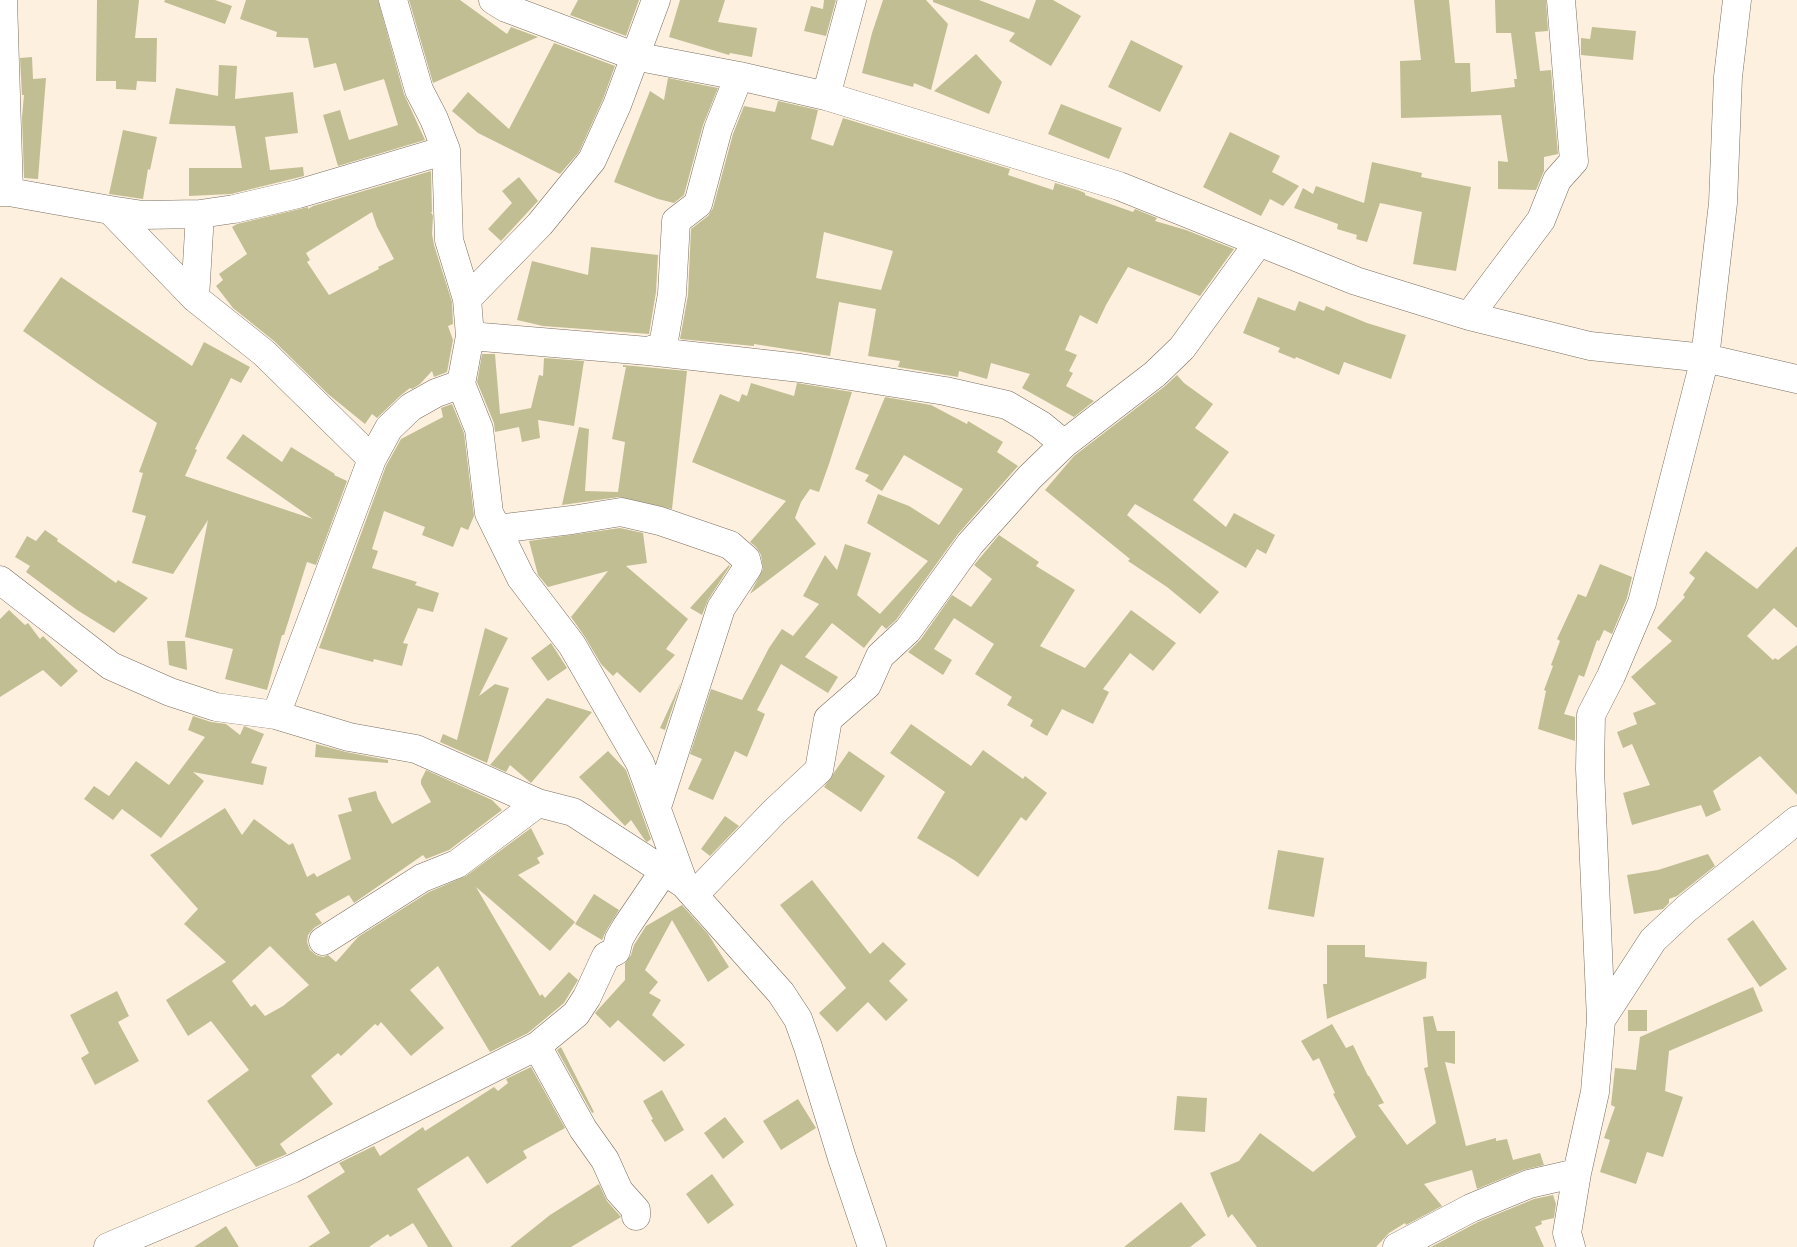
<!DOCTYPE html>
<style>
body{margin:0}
canvas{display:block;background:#fdf0df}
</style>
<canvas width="1797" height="1247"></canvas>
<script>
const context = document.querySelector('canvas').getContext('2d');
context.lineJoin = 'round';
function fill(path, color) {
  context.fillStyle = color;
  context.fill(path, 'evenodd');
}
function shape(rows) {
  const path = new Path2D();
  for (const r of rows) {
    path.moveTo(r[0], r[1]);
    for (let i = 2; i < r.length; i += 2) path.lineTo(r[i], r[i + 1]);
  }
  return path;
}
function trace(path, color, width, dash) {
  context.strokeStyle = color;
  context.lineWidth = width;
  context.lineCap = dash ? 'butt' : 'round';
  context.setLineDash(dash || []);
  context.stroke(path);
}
const building = shape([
 [97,0,139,0,135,38,157,38,156,82,137,81,136,90,116,89,116,81,96,81],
 [165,0,215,0,232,6,225,24,164,2],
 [246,0,378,0,404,94,425,140,338,166,323,115,340,110,349,140,398,125,384,79,344,91,336,63,314,68,308,38,276,37,277,32,240,19],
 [409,0,460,0,507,34,511,27,538,37,433,83],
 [578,0,639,0,626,36,570,15],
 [680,0,725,0,718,22,757,28,752,57,730,53,729,55,669,37],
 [824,0,836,0,826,36,804,31,811,6,823,9],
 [883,0,926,0,948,24,931,90,914,83,913,87,862,73,872,33],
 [933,0,979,0,1029,19,1036,0,1053,0,1081,16,1051,66,1009,41,1015,33,933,2],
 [1414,0,1449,0,1455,63,1470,63,1471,92,1515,87,1514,79,1517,79,1511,33,1496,33,1495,0,1546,0,1548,31,1535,32,1540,71,1551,70,1558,154,1544,157,1544,171,1536,190,1498,189,1498,161,1508,162,1501,115,1401,118,1400,61,1421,60],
 [1592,27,1636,31,1633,60,1581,55,1581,38,1590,39],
 [1131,40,1183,66,1160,112,1108,87],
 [554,43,615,66,603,99,579,152,560,174,478,133,452,111,468,92,509,129],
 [976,54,1002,82,989,114,934,91],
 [32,57,33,79,46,78,38,179,24,178,22,117,24,95,22,95,20,58],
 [219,65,237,66,235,99,293,92,298,133,265,137,270,170,303,167,304,176,231,194,189,196,189,168,242,168,235,126,169,124,176,88,218,96],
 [668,78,718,88,703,125,684,195,674,203,658,199,614,182,650,91,664,100],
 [778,101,818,110,811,139,833,146,843,118,1010,169,1008,175,1053,190,1055,183,1078,190,1085,193,1085,195,1133,212,1135,209,1157,218,1155,221,1186,230,1234,249,1200,296,1128,267,1106,305,1097,324,1080,315,1065,350,1077,355,1069,371,1073,373,1066,386,1094,401,1074,417,1022,388,1030,374,991,363,987,379,959,371,958,377,898,367,900,361,868,356,876,309,839,302,830,356,754,344,754,346,680,339,688,295,691,229,708,216,713,208,733,134,744,106,775,112],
 [824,232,893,251,881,290,816,278],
 [1061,104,1122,128,1109,159,1048,134],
 [123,130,157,137,150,170,148,169,143,199,109,194],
 [1230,132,1280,156,1272,172,1299,186,1283,206,1270,199,1261,216,1203,187],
 [1372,162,1422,173,1421,177,1471,187,1456,271,1413,264,1422,212,1380,203,1367,242,1356,239,1357,235,1337,229,1338,224,1294,208,1303,188,1313,194,1316,186,1364,203],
 [431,171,432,212,431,212,433,216,432,234,434,245,452,302,453,324,448,326,453,340,447,372,434,377,432,371,420,384,412,389,410,388,400,396,377,418,372,414,365,424,328,394,274,341,233,308,216,286,223,280,219,274,247,254,232,227,237,224,308,207,308,209,313,206],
 [372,212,377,227,394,259,378,267,379,269,329,295,307,262,310,260,306,253],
 [519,177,538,201,501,241,488,229,512,203,502,191],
 [591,247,658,255,656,292,649,334,543,326,517,320,532,261,588,275],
 [61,277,192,366,204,342,250,367,241,383,231,378,195,449,197,450,185,476,313,519,226,458,243,434,282,462,291,447,335,474,334,475,347,481,316,565,307,562,284,635,282,635,267,690,225,679,233,649,185,637,208,520,173,574,132,563,146,516,132,512,143,473,139,472,157,423,97,383,23,331],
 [1258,297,1295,311,1299,301,1324,311,1326,306,1367,323,1406,335,1391,379,1344,362,1339,375,1296,357,1295,359,1278,352,1280,348,1243,333],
 [482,354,495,354,500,414,531,408,539,375,543,376,544,358,584,361,574,426,538,420,540,438,522,442,519,427,495,432,494,423,477,382],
 [623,365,687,371,672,509,619,497,562,505,579,427,589,429,585,491,618,492,625,442,612,439,626,367,623,367],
 [1177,375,1184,383,1213,404,1195,428,1229,452,1193,500,1226,527,1234,513,1275,535,1266,554,1257,549,1246,568,1135,504,1127,515,1219,592,1200,614,1167,587,1128,561,1130,559,1045,490,1074,456,1165,386],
 [751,383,794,396,797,383,852,392,829,464,819,492,810,489,801,502,795,518,816,544,750,594,763,569,761,555,756,547,750,542,786,501,692,462,720,394,739,402,742,394,747,396],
 [885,397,931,405,967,424,968,421,1003,442,997,452,1018,466,958,534,896,620,886,629,882,625,864,648,832,623,805,657,838,677,828,693,781,664,757,710,765,714,747,757,735,751,713,800,688,789,702,759,690,754,711,689,742,700,769,648,782,629,793,636,819,604,803,596,825,555,837,570,845,544,871,553,857,595,880,614,928,561,867,523,878,494,909,506,939,525,963,489,904,455,882,491,865,481,869,475,855,469],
 [452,404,464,433,474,516,468,530,461,527,453,547,422,535,425,527,384,511,372,549,378,551,372,568,417,582,415,585,439,593,433,612,418,608,403,643,408,644,402,666,374,659,373,662,319,648,386,466,401,439,443,417,441,408],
 [620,528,643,533,647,563,626,566,688,619,666,649,675,655,640,693,617,672,613,676,601,664,585,637,571,617,608,571,548,587,538,575,529,541],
 [45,530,58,539,57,541,116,583,118,580,148,598,114,633,77,610,26,572,30,566,15,557,27,536,36,541],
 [999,535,1039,562,1036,566,1075,590,1040,646,1085,668,1131,610,1176,643,1153,671,1130,653,1103,689,1109,692,1093,724,1062,709,1047,736,1030,726,1033,720,1007,705,1012,697,975,674,994,644,954,618,934,649,952,660,943,675,908,652,921,639,952,595,971,607,992,579,974,565],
 [1797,546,1797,628,1774,608,1747,636,1773,660,1775,658,1778,660,1797,645,1797,795,1760,756,1713,791,1721,810,1706,817,1701,805,1632,825,1623,793,1650,785,1632,744,1623,748,1617,732,1637,724,1633,713,1656,704,1631,677,1672,641,1657,628,1685,597,1683,595,1695,578,1689,573,1706,551,1757,589],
 [1600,564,1632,577,1627,598,1612,634,1604,630,1599,641,1597,640,1584,677,1579,675,1564,714,1575,717,1575,741,1538,729,1546,691,1544,690,1553,666,1551,665,1560,641,1557,639,1578,594,1586,597],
 [729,565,730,566,708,600,702,615,690,608],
 [9,610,25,625,28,623,40,639,43,636,78,671,61,687,43,670,0,697,0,619],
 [485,628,508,638,479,696,495,684,509,688,487,763,440,742,443,734,457,740],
 [167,641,185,641,187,670,169,665],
 [551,643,567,668,548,681,531,658],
 [681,682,665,730,660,728],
 [547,698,592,712,531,783,510,765,506,772,490,765],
 [193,716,211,722,226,724,240,735,244,726,264,734,251,763,267,767,263,785,193,772,204,781,161,838,122,809,113,820,84,799,94,786,109,796,136,761,169,785,205,737,188,730],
 [911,724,971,766,983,750,1023,779,1025,776,1047,793,1026,821,1021,817,978,877,954,860,917,838,945,792,890,753],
 [316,744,346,752,388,760,388,763,315,757],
 [608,751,626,770,651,839,647,842,644,839,631,820,625,826,579,777],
 [849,751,885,776,861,812,824,787],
 [426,770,492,800,502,810,449,850,426,859,423,855,354,903,349,895,315,914,322,923,314,928,308,935,307,942,310,950,316,955,323,957,328,955,336,962,358,937,429,892,466,876,531,828,544,854,537,858,540,863,518,875,575,922,550,951,476,887,540,996,542,994,545,998,569,972,578,980,564,1003,528,1033,490,1052,438,966,410,990,444,1028,411,1056,381,1022,378,1026,375,1024,341,1056,338,1053,311,1076,333,1104,280,1144,287,1154,256,1167,207,1101,249,1070,211,1021,188,1036,166,1000,226,962,184,924,198,909,150,855,225,808,242,835,254,819,289,845,293,843,307,877,314,873,317,877,351,859,338,815,352,811,348,798,376,791,378,799,392,824,431,802,421,784,421,780],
 [270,946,309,985,283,1006,265,1016,255,1004,251,1007,232,981],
 [725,816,739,826,710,856,701,849],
 [1278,850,1324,858,1314,917,1268,909],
 [1708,854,1715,866,1677,896,1669,899,1669,903,1663,909,1634,914,1627,875,1658,870],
 [812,880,870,954,883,942,906,964,889,981,908,1000,886,1021,868,1002,837,1032,819,1013,846,988,780,905],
 [594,894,619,910,606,931,602,940,575,924],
 [682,905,708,934,729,967,708,982,672,920,645,970,658,982,649,993,661,1000,652,1015,685,1045,664,1062,618,1020,610,1028,595,1013,625,980,625,963,631,955,634,945,646,926],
 [1753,920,1787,969,1760,987,1727,939],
 [1327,945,1365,945,1365,957,1427,962,1426,978,1327,1019,1323,984,1327,984],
 [1753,987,1763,1011,1669,1051,1665,1091,1683,1097,1663,1157,1647,1152,1636,1184,1600,1172,1610,1140,1604,1138,1615,1107,1611,1105,1615,1068,1636,1070,1640,1037],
 [117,991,129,1016,118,1022,139,1061,95,1085,81,1058,89,1053,70,1015],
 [1628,1010,1647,1010,1647,1031,1628,1031],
 [1433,1016,1437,1031,1455,1031,1455,1064,1445,1062,1466,1146,1496,1138,1496,1141,1507,1139,1513,1160,1540,1153,1544,1165,1523,1170,1477,1189,1472,1170,1424,1184,1442,1206,1406,1225,1405,1223,1389,1233,1376,1247,1257,1247,1232,1214,1228,1218,1210,1173,1239,1161,1260,1133,1313,1172,1356,1137,1333,1094,1335,1093,1319,1058,1313,1061,1301,1041,1332,1024,1346,1048,1353,1045,1368,1076,1369,1076,1384,1103,1378,1105,1407,1145,1436,1123,1424,1068,1428,1067,1423,1017],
 [561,1047,594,1112,592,1113,557,1050],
 [531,1067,565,1128,523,1151,527,1158,487,1184,468,1156,417,1189,453,1247,428,1247,413,1223,390,1237,388,1234,369,1247,308,1247,330,1233,307,1196,345,1172,339,1163,374,1146,380,1156,423,1127,425,1131,494,1087,498,1091,508,1083,506,1079],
 [662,1090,684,1130,665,1142,651,1120,653,1119,643,1101],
 [1177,1096,1207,1098,1205,1132,1174,1130],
 [798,1099,816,1128,781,1150,763,1121],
 [725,1117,744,1142,723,1159,704,1133],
 [712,1174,734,1205,708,1224,686,1194],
 [599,1184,607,1201,621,1217,571,1247,510,1247,550,1215],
 [1553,1195,1556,1204,1554,1218,1541,1221,1542,1224,1535,1227,1544,1247,1431,1247,1478,1222,1534,1199],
 [1181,1202,1206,1235,1190,1247,1124,1247],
 [226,1226,239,1247,194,1247]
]);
const minor = shape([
 [3,0,9,192],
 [393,0,419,90,434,119,446,150,449,240,467,299,470,336,461,384,479,429,489,513,521,578,572,645,640,763,684,884,781,993,798,1019,808,1047,842,1158,872,1247],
 [493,0,506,8,634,56,739,76,826,96,1119,186,1356,281,1469,316,1590,346,1705,358,1797,379],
 [826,96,852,0],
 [0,192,9,192,110,210,143,215,200,214,234,209,298,194,446,150],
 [110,210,195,298,264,353,372,459],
 [195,298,200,214],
 [467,299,540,224,592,160,617,105,656,0],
 [1469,316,1541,220,1557,180,1574,161,1561,0],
 [470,336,648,351,800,368,945,391,1007,405,1041,425,1064,444],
 [648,351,663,346,672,294,676,221,698,204,718,129,739,76],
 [497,529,572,520,621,512,660,521,730,545,746,559,748,567,721,608,657,807],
 [0,580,111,666,170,692,216,707,276,715,349,737,416,749,538,803,573,812,684,884],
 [276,715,372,459,389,428,411,407,436,393,461,384],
 [695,894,775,811,819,770,828,719,867,685,880,656,908,630,970,544,1030,477,1064,444,1155,374,1182,348,1259,242],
 [323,941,422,878,457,864,538,803],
 [1601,1020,1653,940,1686,909,1797,820],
 [537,1046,583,1129,605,1160,619,1191,636,1210,636,1216],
 [108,1247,292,1169,537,1046,576,1014,587,997,606,956,616,951,619,939,626,927,664,871],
 [1397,1247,1471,1208,1529,1184,1577,1173],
 [1571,1247,1567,1233,1577,1173,1595,1092,1601,1020,1590,769,1591,715,1611,676,1642,603,1705,358,1723,203,1728,77,1737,0]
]);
fill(building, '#c2be94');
trace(minor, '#7a6f60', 29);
trace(minor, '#fff', 28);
</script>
